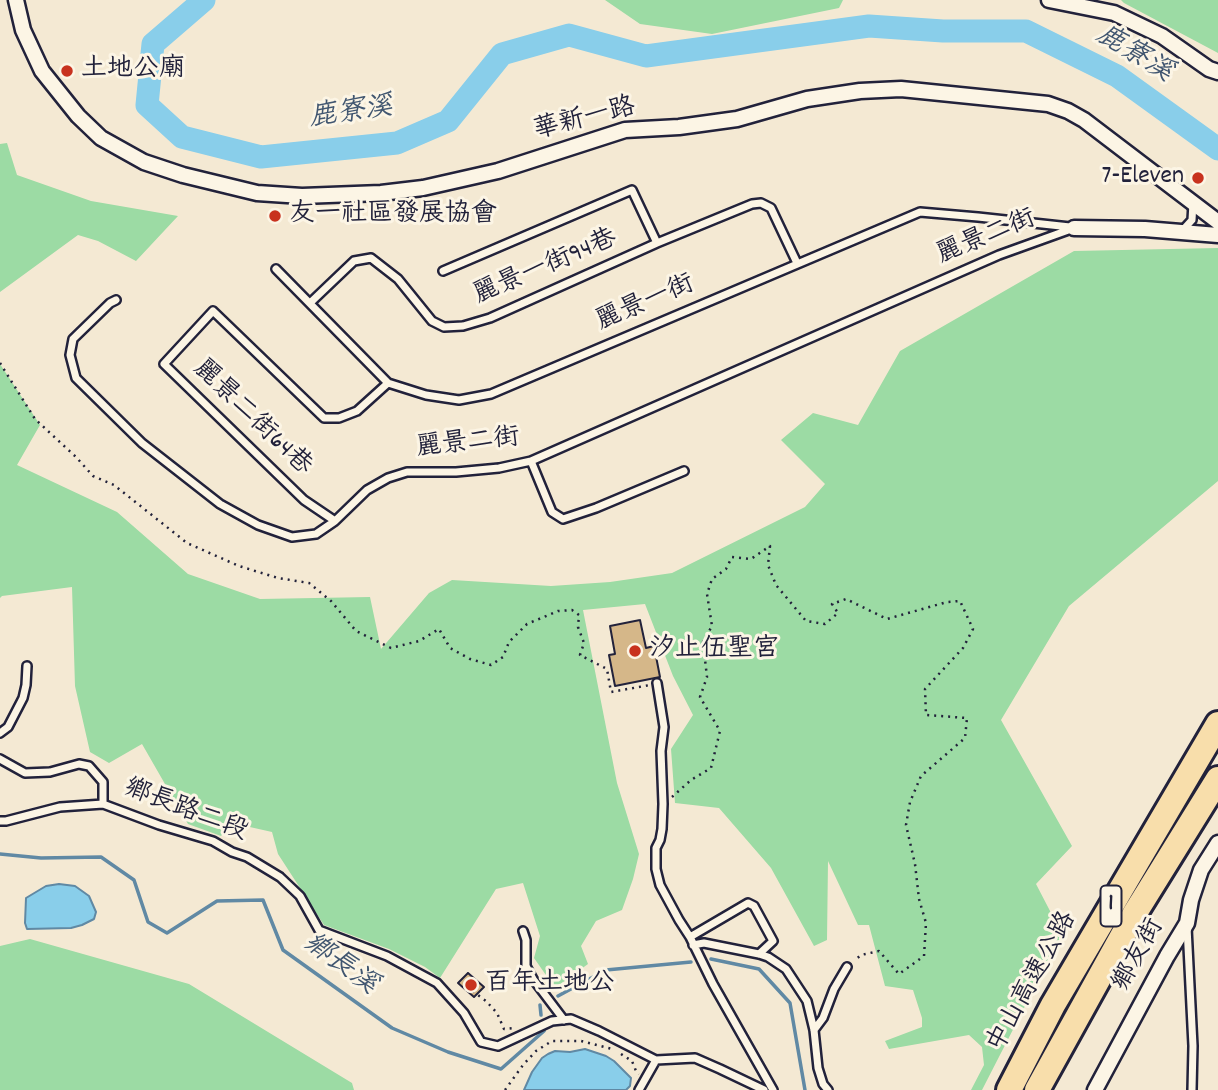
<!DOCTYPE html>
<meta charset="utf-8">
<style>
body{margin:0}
canvas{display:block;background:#f4e9d3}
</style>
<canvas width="1218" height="1090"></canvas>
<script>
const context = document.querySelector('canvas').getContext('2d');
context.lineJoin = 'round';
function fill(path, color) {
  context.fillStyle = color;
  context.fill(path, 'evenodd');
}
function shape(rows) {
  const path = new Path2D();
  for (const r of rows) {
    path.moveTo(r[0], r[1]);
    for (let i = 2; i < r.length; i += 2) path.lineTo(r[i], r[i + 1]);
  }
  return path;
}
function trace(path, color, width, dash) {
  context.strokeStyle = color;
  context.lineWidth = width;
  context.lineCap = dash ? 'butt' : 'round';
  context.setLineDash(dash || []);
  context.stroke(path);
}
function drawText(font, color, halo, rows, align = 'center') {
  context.font = font + ' Dekko,"LXGW WenKai TC",sans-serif';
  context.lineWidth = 6;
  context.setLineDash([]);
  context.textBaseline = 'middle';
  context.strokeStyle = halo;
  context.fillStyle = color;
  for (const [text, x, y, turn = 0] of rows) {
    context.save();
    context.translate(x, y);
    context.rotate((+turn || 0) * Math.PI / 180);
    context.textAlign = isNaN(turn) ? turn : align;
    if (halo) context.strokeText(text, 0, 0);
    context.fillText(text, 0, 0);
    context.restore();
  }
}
const green = shape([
 [605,0,843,0,839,8,712,34,640,24],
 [1121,0,1218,0,1218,53,1124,3],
 [7,143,17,175,91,201,178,216,136,261,98,241,78,235,0,292,0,144],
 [1218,248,1218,481,1069,606,1001,720,1072,846,1036,884,1062,934,982,1090,971,1090,984,1065,982,1047,969,1035,889,1049,885,1041,922,1027,922,1018,913,990,885,986,869,925,858,925,828,861,827,940,814,946,771,868,719,808,675,803,671,749,693,715,673,676,645,604,583,610,617,783,639,854,633,879,622,910,596,921,581,946,588,964,555,988,534,958,540,936,523,883,496,889,440,978,425,967,389,949,324,925,278,854,272,832,232,823,221,836,188,824,142,744,109,763,90,752,75,686,72,587,2,596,0,598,0,364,40,425,17,465,117,512,188,574,260,599,370,597,381,649,429,593,452,580,551,586,610,582,672,573,805,507,825,484,781,440,813,413,858,425,900,351,1074,251],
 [30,939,189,984,352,1083,354,1090,0,1090,0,946]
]);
const water = shape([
 [59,884,75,886,89,896,96,912,94,919,82,925,71,928,27,929,25,923,26,898,46,886,59,884],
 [585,1049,606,1056,614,1061,631,1078,630,1086,626,1090,524,1090,532,1072,542,1058,548,1054,555,1051,570,1052,585,1049]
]);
const stream = shape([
 [0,854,41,858,101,857,134,880,148,922,167,933,217,901,263,900,283,950,392,1028,448,1052,501,1069,544,1031],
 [711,959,759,969,790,1003,805,1090],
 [558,996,606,970,691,962],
 [540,1005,541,1015]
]);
const river = shape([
 [204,0,153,44,147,105,182,137,261,157,397,143,448,121,502,54,569,35,646,56,869,26,943,31,1026,31,1117,76,1218,149]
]);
const building = shape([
 [640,620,646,648,654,646,660,677,615,686,609,655,615,654,610,626,640,620],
 [468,973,484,987,474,997,458,983,468,973]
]);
const path = shape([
 [0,363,35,419,76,457,93,476,114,485,187,543,239,566,278,578,309,583,331,601,356,631,391,648,419,641,439,629,450,648,470,659,491,665,503,657,509,642,527,624,558,611,572,610,579,615,578,627,584,643,580,655,607,669,611,692,650,685],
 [672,797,691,780,711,768,720,731,700,697,707,677,703,642,712,626,707,594,712,579,726,569,732,557,751,559,770,546,768,565,776,585,806,621,825,624,838,613,832,604,846,599,887,619,947,602,960,601,973,629,963,648,925,689,926,715,967,718,965,738,921,776,910,802,906,825,915,864,919,899,926,923,924,956,899,974,879,951,861,955,855,960],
 [467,987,486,1001,497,1013,504,1029,514,1028],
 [621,1054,632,1061,636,1071,639,1074],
 [505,1090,523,1065,536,1051,552,1041,581,1041,612,1049]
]);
const lane = shape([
 [1181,232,1192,220,1193,203],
 [276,269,388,383,426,395,459,400,491,394,920,212,978,217,1070,227],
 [443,271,632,190,657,243],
 [116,300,110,303,73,339,70,355,76,378,142,443,220,504,258,525,292,537,316,534,335,521,367,490,388,478,407,472,456,472,499,468,531,461,999,255,1074,228],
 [310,303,354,261,371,258,398,279,432,321,444,327,463,326,490,318,657,243,752,204,761,203,771,208,797,263],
 [531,461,552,512,563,519,596,508,684,471],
 [335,521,304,500,164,364,213,311,324,418,339,418,357,411,388,383],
 [657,683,664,727,661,751,663,804,662,829,660,840,656,848,656,869,660,885,679,920,690,937,713,984,773,1090],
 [0,733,8,727,23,698,26,685,27,666],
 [0,759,25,773,50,772,79,764,89,766,103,782,103,804],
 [0,821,6,821,60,807,103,804,159,825,213,841,232,852,247,857,280,877,300,896,319,930,387,956,437,983,464,1013,481,1042,498,1046,552,1021,571,1019,599,1031,656,1060,695,1058,720,1069,764,1090],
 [1187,927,1193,1046,1192,1090],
 [523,931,526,940,526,966,533,979,564,1020],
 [690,937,748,903,754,906,773,941,759,954],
 [693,945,704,943,759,954,768,957,786,969,807,1001,814,1030,818,1068,823,1084,828,1090],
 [814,1030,823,1018,834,989,847,967],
 [639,1090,656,1060]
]);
const street = shape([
 [16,0,23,30,42,71,78,116,101,138,144,162,183,175,257,193,302,196,381,193,423,188,498,171,625,130,679,127,737,119,807,99,860,91,901,89,1048,104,1068,111,1084,120,1218,222],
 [1049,0,1114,13,1162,36,1209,69,1218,72],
 [1074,228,1145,229,1218,235],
 [1095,1090,1167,956,1187,923,1191,900,1201,870,1218,843]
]);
const highway = shape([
 [1009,1090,1053,1005,1218,724],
 [1037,1090,1135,913,1218,779]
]);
const markers = [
 [67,71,7,"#c8321e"],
 [1198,178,7,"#c8321e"],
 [275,216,7,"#c8321e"],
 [635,651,7,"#c8321e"],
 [471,985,7,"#c8321e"]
];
const shields = [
 [1111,906,21]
];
const shieldNames = [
 ["1",1111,906]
];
const poiNames = [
 ["土地公廟",81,71],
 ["7-Eleven",1184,178,"right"],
 ["友一社區發展協會",289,216],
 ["汐止伍聖宮",649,651],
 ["百年土地公",485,985]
];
const streetNames = [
 ["華新一路",585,121,-14],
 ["麗景二街",987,239,-22],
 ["麗景一街94巷",546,269,-23],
 ["麗景一街",646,305,-23],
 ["麗景二街64巷",251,419,44],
 ["麗景二街",468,445,-6],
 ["鄉長路二段",185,812,21],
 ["鄉友街",1140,956,-61],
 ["中山高速公路",1034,983,-61]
];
const waterNames = [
 ["鹿寮溪",1133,56,31],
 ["鹿寮溪",351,115,-8],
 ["鄉長溪",339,966,36]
];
fill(green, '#9cdba4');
fill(water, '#89ceea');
trace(water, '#6089a4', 2);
trace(stream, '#6089a4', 3.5);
trace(river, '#89ceea', 23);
fill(building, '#d5b789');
trace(building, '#22223b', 2);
trace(lane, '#22223b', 12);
trace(street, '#22223b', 19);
trace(highway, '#22223b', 30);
trace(path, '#22223b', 2.5, [2, 5]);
trace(lane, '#fcf5e5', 7);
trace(street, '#fcf5e5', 14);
trace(highway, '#f8deab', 24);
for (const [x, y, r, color] of markers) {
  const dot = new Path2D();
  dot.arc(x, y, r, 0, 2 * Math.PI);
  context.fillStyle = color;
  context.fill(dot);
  trace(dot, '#fcf5e5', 2.5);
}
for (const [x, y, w] of shields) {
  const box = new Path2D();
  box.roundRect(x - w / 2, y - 20.5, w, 41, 5);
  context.fillStyle = '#fcf5e5';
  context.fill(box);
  trace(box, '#22223b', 2);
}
drawText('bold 24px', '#22223b', null, shieldNames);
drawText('26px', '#22223b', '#fcf5e5', poiNames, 'left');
drawText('26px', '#22223b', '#fcf5e5', streetNames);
drawText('italic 28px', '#415670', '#fcf5e5', waterNames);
</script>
